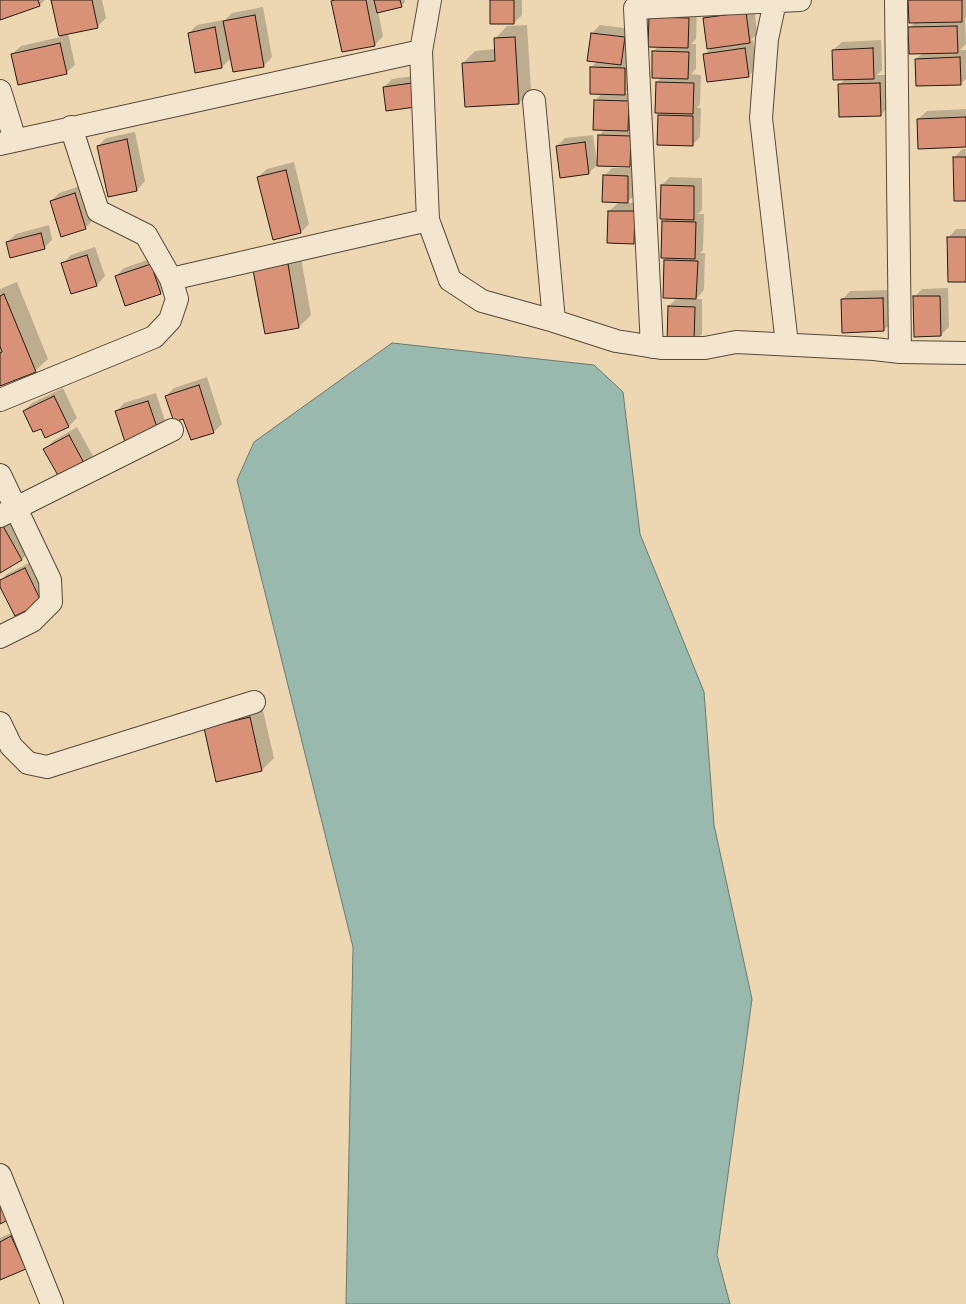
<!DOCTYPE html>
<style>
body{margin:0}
canvas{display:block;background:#edd7b3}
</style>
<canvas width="966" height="1304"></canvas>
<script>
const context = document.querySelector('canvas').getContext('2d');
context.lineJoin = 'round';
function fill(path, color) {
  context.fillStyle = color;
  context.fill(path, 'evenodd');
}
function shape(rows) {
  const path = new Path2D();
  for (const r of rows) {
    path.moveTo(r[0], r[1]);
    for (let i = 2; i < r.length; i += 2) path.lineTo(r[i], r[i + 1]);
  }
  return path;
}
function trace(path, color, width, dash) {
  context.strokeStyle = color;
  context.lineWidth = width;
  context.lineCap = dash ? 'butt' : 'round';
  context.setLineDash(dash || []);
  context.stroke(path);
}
const water = shape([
 [392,343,594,365,623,392,640,534,704,692,714,825,752,999,717,1255,730,1304,346,1304,353,947,237,480,254,442,392,343]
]);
const shadow = shape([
 [0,0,45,0,40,5,0,19],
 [52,0,102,0,106,18,97,27,68,33,75,65,66,73,12,54,21,46,60,37],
 [333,0,405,0,405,2,401,6,378,11,383,36,375,45,342,51,332,1],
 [491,0,522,0,522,15,514,23],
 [909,0,966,0,966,17,965,18,966,44,960,50,966,50,966,79,960,84,916,59,923,53,909,28,915,22],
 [754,5,757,34,750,41,753,40,757,68,748,76,705,54,712,47,704,18,712,10],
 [263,7,272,57,264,66,233,71,231,58,222,67,196,72,189,33,197,25,223,20,223,22,232,13],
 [697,10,696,39,691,44,696,44,696,69,691,74,701,75,700,104,697,108,701,108,700,137,692,145,659,115,663,112,656,112,657,82,662,77,653,51,659,46,650,18],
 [527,25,531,90,519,103,463,63,475,51,495,49,495,39,507,26],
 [600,25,632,29,629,56,625,60,633,60,632,86,625,93,636,94,636,122,629,128,639,128,638,158,630,166,597,165,589,173,561,176,557,146,565,138,593,135,597,162,598,161,599,136,605,129,595,101,602,93,591,67,597,62,588,61,592,33],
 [881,40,882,70,877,75,888,75,889,106,881,115,839,85,845,79,834,79,833,50,842,42],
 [420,75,424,98,384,87,392,79],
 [966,109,966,146,918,119,927,111],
 [135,132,145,181,137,190,109,196,98,146,106,138],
 [962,149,966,149,966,200,954,158],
 [294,162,309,224,301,232,258,177,267,169],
 [612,168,636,168,636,194,626,203,642,203,642,235,634,243,608,242,609,211,619,202,604,176],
 [670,177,702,178,702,210,698,214,704,214,703,250,700,253,705,253,704,290,696,299,702,299,702,334,693,342,669,306,677,298,665,260,668,257,663,222,667,218,662,185],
 [83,185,93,220,85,228,51,201,59,193],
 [49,225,52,240,44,248,7,242,16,234],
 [956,229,966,229,966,281,948,238],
 [95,247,105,276,97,285,72,293,62,264,71,255],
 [300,252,311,315,299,327,267,258],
 [159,256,169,285,160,293,116,276,124,268],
 [17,282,48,359,35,371,0,383,0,348,1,347,0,344,0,289],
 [948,288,949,327,941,335,914,297,922,289],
 [891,290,892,322,884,330,842,300,850,291],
 [207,377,222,424,214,432,191,439,184,418,166,396,174,388],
 [63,388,77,418,69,426,46,437,41,428,24,411,32,403],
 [156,393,166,424,158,433,116,412,124,403],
 [77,427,93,456,85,464,45,449,53,441],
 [11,519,30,551,22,559,0,571,0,525],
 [33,561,49,594,41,602,0,584,0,581,7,574],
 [262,706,274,758,262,770,205,728],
 [20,1229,33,1260,25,1268,0,1279,0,1238]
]);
const building = shape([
 [0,0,38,0,40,6,0,20,0,0],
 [51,0,92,0,98,28,59,36,51,0],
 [334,0,366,0,375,46,342,52,331,1,334,0],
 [374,0,400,0,402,7,377,13,374,0],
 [490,0,514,0,514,24,490,24,490,0],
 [908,0,962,0,962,22,909,23,908,0],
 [746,12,750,43,707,49,703,18,746,12],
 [255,15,264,67,233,72,223,21,255,15],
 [649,17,689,18,688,48,648,47,649,17],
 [957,26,958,53,909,54,908,27,957,26],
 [215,27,222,68,195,73,188,33,215,27],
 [591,33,625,37,621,65,587,61,591,33],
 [515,37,519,104,465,107,462,63,495,61,494,38,515,37],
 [60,43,67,74,18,85,11,54,60,43],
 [745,48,749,77,707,82,703,54,745,48],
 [873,48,874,79,833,80,832,50,873,48],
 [652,51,689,52,688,79,652,78,652,51],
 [960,57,961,85,916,86,915,59,960,57],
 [590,67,625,68,625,95,590,94,590,67],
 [656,82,694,83,693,114,655,113,656,82],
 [412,83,416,107,386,111,383,87,412,83],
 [880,83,881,116,839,117,838,84,880,83],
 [594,100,629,101,628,131,593,130,594,100],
 [658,115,693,116,693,146,657,145,658,115],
 [966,117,966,147,918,149,917,119,966,117],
 [598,135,631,136,630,167,597,166,598,135],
 [127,139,137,191,108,197,97,146,127,139],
 [585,142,589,174,560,178,556,146,585,142],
 [953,157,966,157,966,201,954,201,953,157],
 [286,170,301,233,273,240,257,177,286,170],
 [603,175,628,176,628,203,602,202,603,175],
 [661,185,694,186,694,220,660,219,661,185],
 [75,193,86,229,61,237,50,201,75,193],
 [608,211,635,211,634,244,607,243,608,211],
 [662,221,696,222,695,259,661,258,662,221],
 [41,233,45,249,10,258,6,242,41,233],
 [947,237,966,237,966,282,948,282,947,237],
 [87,255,97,286,71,294,61,263,87,255],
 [664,260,698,261,696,299,663,298,664,260],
 [151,264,161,294,125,306,115,276,151,264],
 [288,264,299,328,265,334,253,270,288,264],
 [4,294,36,372,0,386,0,353,2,352,0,346,0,296,4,294],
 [913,296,940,296,941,336,914,337,913,296],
 [883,298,884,331,842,333,841,299,883,298],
 [668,306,695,307,694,343,667,342,668,306],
 [199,385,214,433,191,440,183,419,174,422,165,396,199,385],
 [54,396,69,427,45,438,41,429,33,432,23,411,54,396],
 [148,401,159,433,126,445,115,411,148,401],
 [69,435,85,465,60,479,43,449,69,435],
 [3,526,22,560,0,573,0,528,3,526],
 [25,568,42,603,15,616,0,587,0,580,25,568],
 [250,717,262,771,216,782,204,728,250,717],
 [0,1201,10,1219,0,1224,0,1201],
 [11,1236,26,1269,0,1280,0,1242,11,1236]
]);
const street = shape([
 [896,0,900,352],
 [773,1,773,11,767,39,761,118,787,344],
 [0,91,15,140],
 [534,101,554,321],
 [0,144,421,51,430,0],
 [428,220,450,280,482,301,554,321,616,341,661,348,705,348,736,342,874,349,900,352,966,353],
 [171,279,428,220,421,51],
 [652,347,635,8,800,0],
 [0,400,154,337,170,320,177,299,171,279,146,235,98,211,71,127],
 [0,475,50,580,51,602,32,621,0,637],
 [0,516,172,430],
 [0,723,11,746,28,763,47,767,254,702],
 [0,1175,52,1304]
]);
fill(water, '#99b9af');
trace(water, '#6b796f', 1);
fill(shadow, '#0003');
fill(building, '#d99277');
trace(building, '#261a0f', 1);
trace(street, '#584938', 24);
trace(street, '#f3e5ce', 22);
</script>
